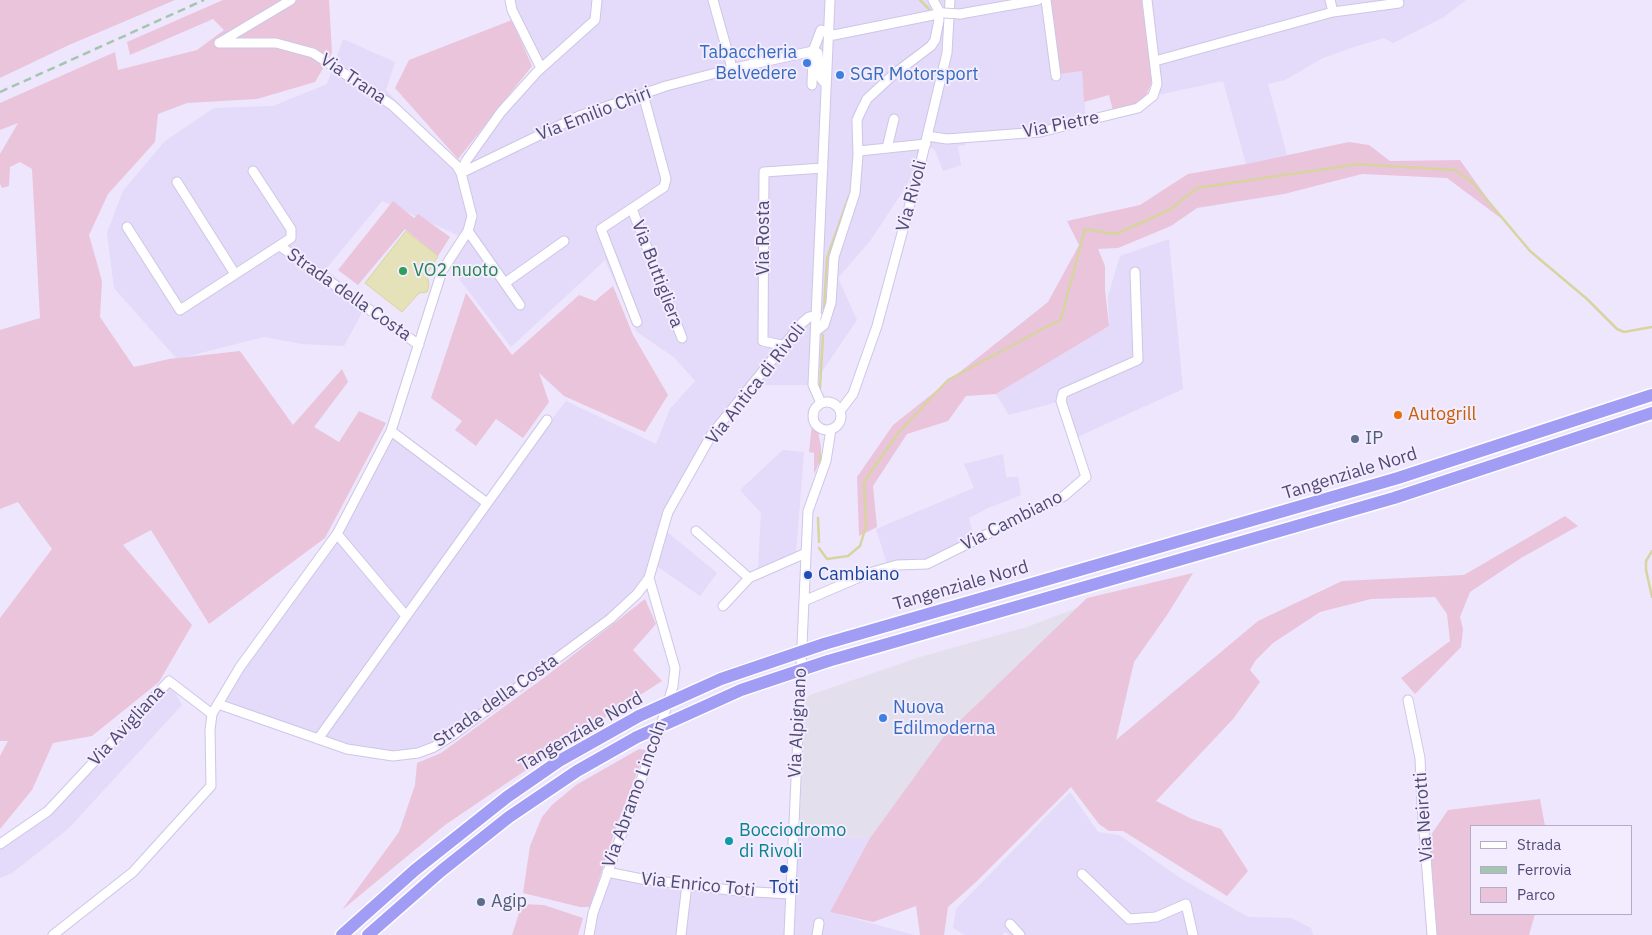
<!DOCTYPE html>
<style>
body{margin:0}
#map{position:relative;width:1652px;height:935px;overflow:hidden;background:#eee6fc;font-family:"IBM Plex Sans",sans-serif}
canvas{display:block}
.legend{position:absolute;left:1470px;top:825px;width:162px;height:90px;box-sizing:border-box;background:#f3ecff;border:1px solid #b2acc8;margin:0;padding:6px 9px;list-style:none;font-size:15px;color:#504b75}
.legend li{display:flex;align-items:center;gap:10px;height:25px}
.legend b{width:25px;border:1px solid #b2acc8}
</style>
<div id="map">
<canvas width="1652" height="935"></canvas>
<ul class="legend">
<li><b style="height:6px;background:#fff"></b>Strada</li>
<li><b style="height:6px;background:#a4c6af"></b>Ferrovia</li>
<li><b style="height:14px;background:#eac4db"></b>Parco</li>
</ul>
</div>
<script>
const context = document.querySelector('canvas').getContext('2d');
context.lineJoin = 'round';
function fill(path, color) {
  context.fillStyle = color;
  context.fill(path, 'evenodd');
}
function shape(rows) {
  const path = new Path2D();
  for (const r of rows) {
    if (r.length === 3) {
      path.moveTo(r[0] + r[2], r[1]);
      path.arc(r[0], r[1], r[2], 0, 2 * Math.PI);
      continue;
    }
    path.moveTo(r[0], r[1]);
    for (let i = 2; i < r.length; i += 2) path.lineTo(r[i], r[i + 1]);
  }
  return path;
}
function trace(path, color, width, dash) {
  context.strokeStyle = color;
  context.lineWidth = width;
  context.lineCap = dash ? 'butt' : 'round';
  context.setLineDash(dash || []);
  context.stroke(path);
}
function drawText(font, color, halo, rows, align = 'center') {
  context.font = font + ' "IBM Plex Sans",sans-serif';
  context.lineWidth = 4;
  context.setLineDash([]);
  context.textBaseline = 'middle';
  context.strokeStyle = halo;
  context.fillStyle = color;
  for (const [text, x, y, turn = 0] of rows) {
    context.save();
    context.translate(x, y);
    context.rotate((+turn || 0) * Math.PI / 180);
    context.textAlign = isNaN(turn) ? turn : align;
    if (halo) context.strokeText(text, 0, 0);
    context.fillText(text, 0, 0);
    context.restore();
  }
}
const residential = shape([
 [511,0,1047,0,1060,74,1082,71,1086,119,1061,126,963,135,966,145,958,146,961,165,943,171,935,150,925,144,907,185,870,241,838,278,857,320,813,385,759,385,712,434,668,512,666,531,717,573,700,596,658,567,610,619,453,735,393,756,318,739,218,704,337,534,391,431,487,503,566,401,656,444,670,409,695,381,675,358,637,332,605,260,511,347,450,267,464,238,382,201,326,269,366,305,344,346,303,344,264,337,177,359,114,288,107,233,123,191,165,141,214,108,273,106,327,84,343,39,395,62,386,90,457,165,466,161,541,68],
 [1147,0,1466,0,1444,17,1393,43,1384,38,1351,48,1323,58,1285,80,1268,84,1287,155,1246,164,1223,81,1153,96,1155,90],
 [1169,239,1183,389,1075,438,1061,401,1009,415,996,394,1109,326,1108,296,1120,256],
 [783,450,804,452,796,552,758,569,761,513,740,490],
 [1003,454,1006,477,1018,477,1021,495,988,508,969,518,974,539,927,564,887,564,876,529,974,488,964,464],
 [169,681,182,705,68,829,12,873,0,878,0,841,48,811],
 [1070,792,1098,832,1119,835,1180,878,1248,917,1291,918,1311,928,1313,935,1010,935,1005,932,1002,935,965,935,953,928,956,909],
 [799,836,870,838,830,912,914,935,590,935,608,877,783,888]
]);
const industrial = shape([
 [1077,608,944,736,870,838,799,836,805,700,810,695,920,657,1027,627]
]);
const green = shape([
 [0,0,175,0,69,45,0,78],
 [223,0,329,0,332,53,315,82,257,99,187,103,158,114,155,142,108,194,89,235,102,281,100,317,134,367,169,359,240,351,293,425,342,369,348,382,314,427,339,442,359,411,386,423,325,538,209,624,151,530,123,545,192,625,159,682,92,736,53,743,32,790,0,829,0,756,8,741,0,741,0,618,52,549,18,502,0,509,0,330,40,318,32,169,20,162,10,167,9,186,2,188,0,184,0,154,18,123,0,130,0,103,115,52,118,70,197,50,224,30,213,19,130,55,127,42],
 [1050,0,1146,0,1151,74,1151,84,1145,98,1137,104,1113,111,1109,95,1084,102,1082,71,1060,74],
 [512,20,532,66,458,159,395,88,409,60],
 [1349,142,1369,145,1390,161,1460,160,1502,219,1447,178,1362,174,1284,194,1197,208,1171,226,1118,248,1098,249,1105,266,1105,290,1109,326,996,394,966,396,948,421,907,434,873,486,877,527,859,536,857,477,893,425,1048,302,1079,245,1067,221,1140,205,1188,174,1246,164],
 [393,201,414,218,418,214,450,237,438,256,405,229,358,285,338,270],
 [613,286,633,335,668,395,645,432,564,396,539,373,549,402,523,438,496,419,476,446,455,430,462,421,431,398,466,293,512,355,579,295,595,301],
 [812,424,818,432,821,447,821,459,814,474,814,453,809,452],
 [1565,516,1578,526,1521,558,1470,592,1460,617,1463,629,1461,647,1415,694,1401,678,1450,641,1447,614,1435,597,1371,599,1320,612,1273,643,1255,661,1250,670,1260,682,1233,719,1156,801,1192,819,1221,829,1248,871,1227,896,1123,831,1109,831,1099,824,1071,787,975,883,948,907,944,935,920,935,916,906,873,922,830,912,870,838,944,736,1087,598,1193,573,1167,615,1134,662,1116,740,1258,621,1342,581,1464,575],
 [645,599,656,624,633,650,662,681,576,736,445,825,342,910,399,832,415,785,417,763,441,753,545,677],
 [639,749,646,750,618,822,590,907,580,907,523,893,530,846,542,817,552,805,576,785],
 [1540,799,1545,826,1471,826,1471,914,1535,914,1529,935,1437,935,1429,838,1448,810],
 [522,904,544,905,583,918,578,935,512,935]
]);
const water = shape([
 [406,231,438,256,427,274,429,285,427,292,419,293,402,312,365,283,406,231]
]);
const stream = shape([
 [920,0,929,9],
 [824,309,827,258,849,196],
 [820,388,823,335],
 [820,464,820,454],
 [818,518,819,542],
 [819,548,827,559,848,556,860,546,866,526,864,482,898,433,948,380,1061,319,1085,229,1116,234,1169,210,1197,188,1359,164,1455,170,1472,182,1530,251,1587,299,1617,329,1624,332,1652,327],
 [1652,551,1646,561,1646,570,1652,597]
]);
const minor = shape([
 [510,0,512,10,541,68],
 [713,0,732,68],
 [1046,0,1056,76],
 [1330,0,1333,12],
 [960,14,1038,0],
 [219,43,276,43,313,53,392,105,457,166,461,173],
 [219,43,291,0],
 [813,51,818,53,820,77,825,83],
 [1155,61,1333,12,1399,3],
 [812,85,813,51,821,30,834,35,943,13],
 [927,136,947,139,1040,132,1138,108,1153,96,1157,84,1147,0],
 [887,148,894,119],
 [859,151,926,144],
 [461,173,579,116,666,86,735,68,813,51],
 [177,182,235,274],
 [632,209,682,338],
 [127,227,180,310,291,238,291,229,253,171],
 [468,231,520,305],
 [280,246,419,345],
 [505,283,564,241],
 [637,322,601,229,664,187,666,179,643,94],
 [816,331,824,325,831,303,834,257,855,193,858,155,857,120,861,111,867,99,894,74,931,46,935,40,939,20,938,9,933,0],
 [786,346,763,341,764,172,823,168],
 [827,416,14],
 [821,403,813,385,830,0],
 [840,411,853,394,877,326,918,174,947,53,950,0],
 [391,431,487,503],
 [696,531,749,578,806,553],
 [337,534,406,616],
 [804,601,869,573,897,565,927,564,1064,496,1086,477,1061,401,1063,393,1138,360,1135,272],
 [723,606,749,578],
 [1408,700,1420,758,1422,806,1432,935],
 [218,704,347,749,393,756,418,753,434,747,453,735,610,619,637,594,649,578],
 [318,739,547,420],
 [0,844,48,811,169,681,212,714],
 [607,872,642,879,738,891,790,894],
 [1082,874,1129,919,1156,917,1186,904,1193,935],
 [1010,924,1020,935],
 [53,935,133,872,211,786,210,730,212,714,240,667,337,534,391,431,442,271,468,231,472,216,461,173,466,161,501,112,537,72,595,20,597,0],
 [589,935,593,913,660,728,673,686,675,668,649,578,668,512,712,434,802,323,809,317,817,315],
 [681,935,687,884],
 [789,935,808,511,826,461,831,429],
 [817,935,819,923]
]);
const highway = shape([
 [824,644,1398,478,1652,395],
 [828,661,1394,498,1652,413],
 [342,935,415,870,507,797,559,761,639,716],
 [368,935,441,871,509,817,577,771,637,737]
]);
const rail = shape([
 [0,92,204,0]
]);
const minorBridge = shape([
 [944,13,960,14]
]);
const highwayBridge = shape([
 [639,716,721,679,824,644],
 [637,737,741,690,828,661]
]);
const markers = [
 [807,63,5,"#3f7fe0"],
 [840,75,5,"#3f7fe0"],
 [403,271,5,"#2e9e5b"],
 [1398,415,5,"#e8710a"],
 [1355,439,5,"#5c6f8a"],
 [808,575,5,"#1a4fb4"],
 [883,718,5,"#3f7fe0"],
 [729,841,5,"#0f9aa8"],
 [784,869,5,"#1a4fb4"],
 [481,902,5,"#5c6f8a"]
];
const shopNames = [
 ["Tabaccheria",797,53,"right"],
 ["Belvedere",797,74,"right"],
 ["SGR Motorsport",850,75],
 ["Nuova",893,708],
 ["Edilmoderna",893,729]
];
const streetNames = [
 ["Via Trana",353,79,34],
 ["Via Emilio Chiri",594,114,-21],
 ["Via Pietre",1061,125,-11],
 ["Via Rivoli",912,196,-75],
 ["Via Rosta",764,238,-90],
 ["Via Buttigliera",657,274,69],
 ["Strada della Costa",349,295,35],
 ["Via Antica di Rivoli",756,384,-52],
 ["Tangenziale Nord",1350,474,-17],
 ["Via Cambiano",1012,521,-27],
 ["Tangenziale Nord",961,586,-16],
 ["Strada della Costa",496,701,-35],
 ["Via Alpignano",798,723,-87],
 ["Via Avigliana",127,726,-47],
 ["Tangenziale Nord",581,732,-30],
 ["Via Abramo Lincoln",635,794,-70],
 ["Via Neirotti",1424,817,-94],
 ["Via Enrico Toti",698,885,6]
];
const leisureNames = [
 ["VO2 nuoto",413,271]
];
const foodNames = [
 ["Autogrill",1408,415]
];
const serviceNames = [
 ["IP",1365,439],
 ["Agip",491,902]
];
const transitNames = [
 ["Cambiano",818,575],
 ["Toti",784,888,"center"]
];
const cultureNames = [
 ["Bocciodromo",739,831],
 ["di Rivoli",739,852]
];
fill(residential, '#e4daf9');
fill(industrial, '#e3dfec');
fill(green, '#eac4db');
fill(water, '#e5e2ba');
trace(water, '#d7d4a0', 1);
trace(stream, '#d7d4a0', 2.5);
trace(minor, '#cec6e6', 11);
trace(highway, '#fff', 15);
trace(minor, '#fff', 9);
trace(highway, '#a19df5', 12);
trace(rail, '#a4c6af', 2.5, [8, 5]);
trace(minorBridge, '#cec6e6', 11, []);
trace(highwayBridge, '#fff', 15, []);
trace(minorBridge, '#fff', 9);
trace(highwayBridge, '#a19df5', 12);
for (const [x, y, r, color] of markers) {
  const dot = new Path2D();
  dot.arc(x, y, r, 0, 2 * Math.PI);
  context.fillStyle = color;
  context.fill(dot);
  trace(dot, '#f3ecff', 2);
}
drawText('18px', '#366cbe', '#f3ecff', shopNames, 'left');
drawText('18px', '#504b75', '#f3ecff', streetNames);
drawText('18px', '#27864d', '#f3ecff', leisureNames, 'left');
drawText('18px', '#c56008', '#f3ecff', foodNames, 'left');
drawText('18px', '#4e5e75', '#f3ecff', serviceNames, 'left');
drawText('18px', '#164399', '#f3ecff', transitNames, 'left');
drawText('18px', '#0d838f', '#f3ecff', cultureNames, 'left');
</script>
